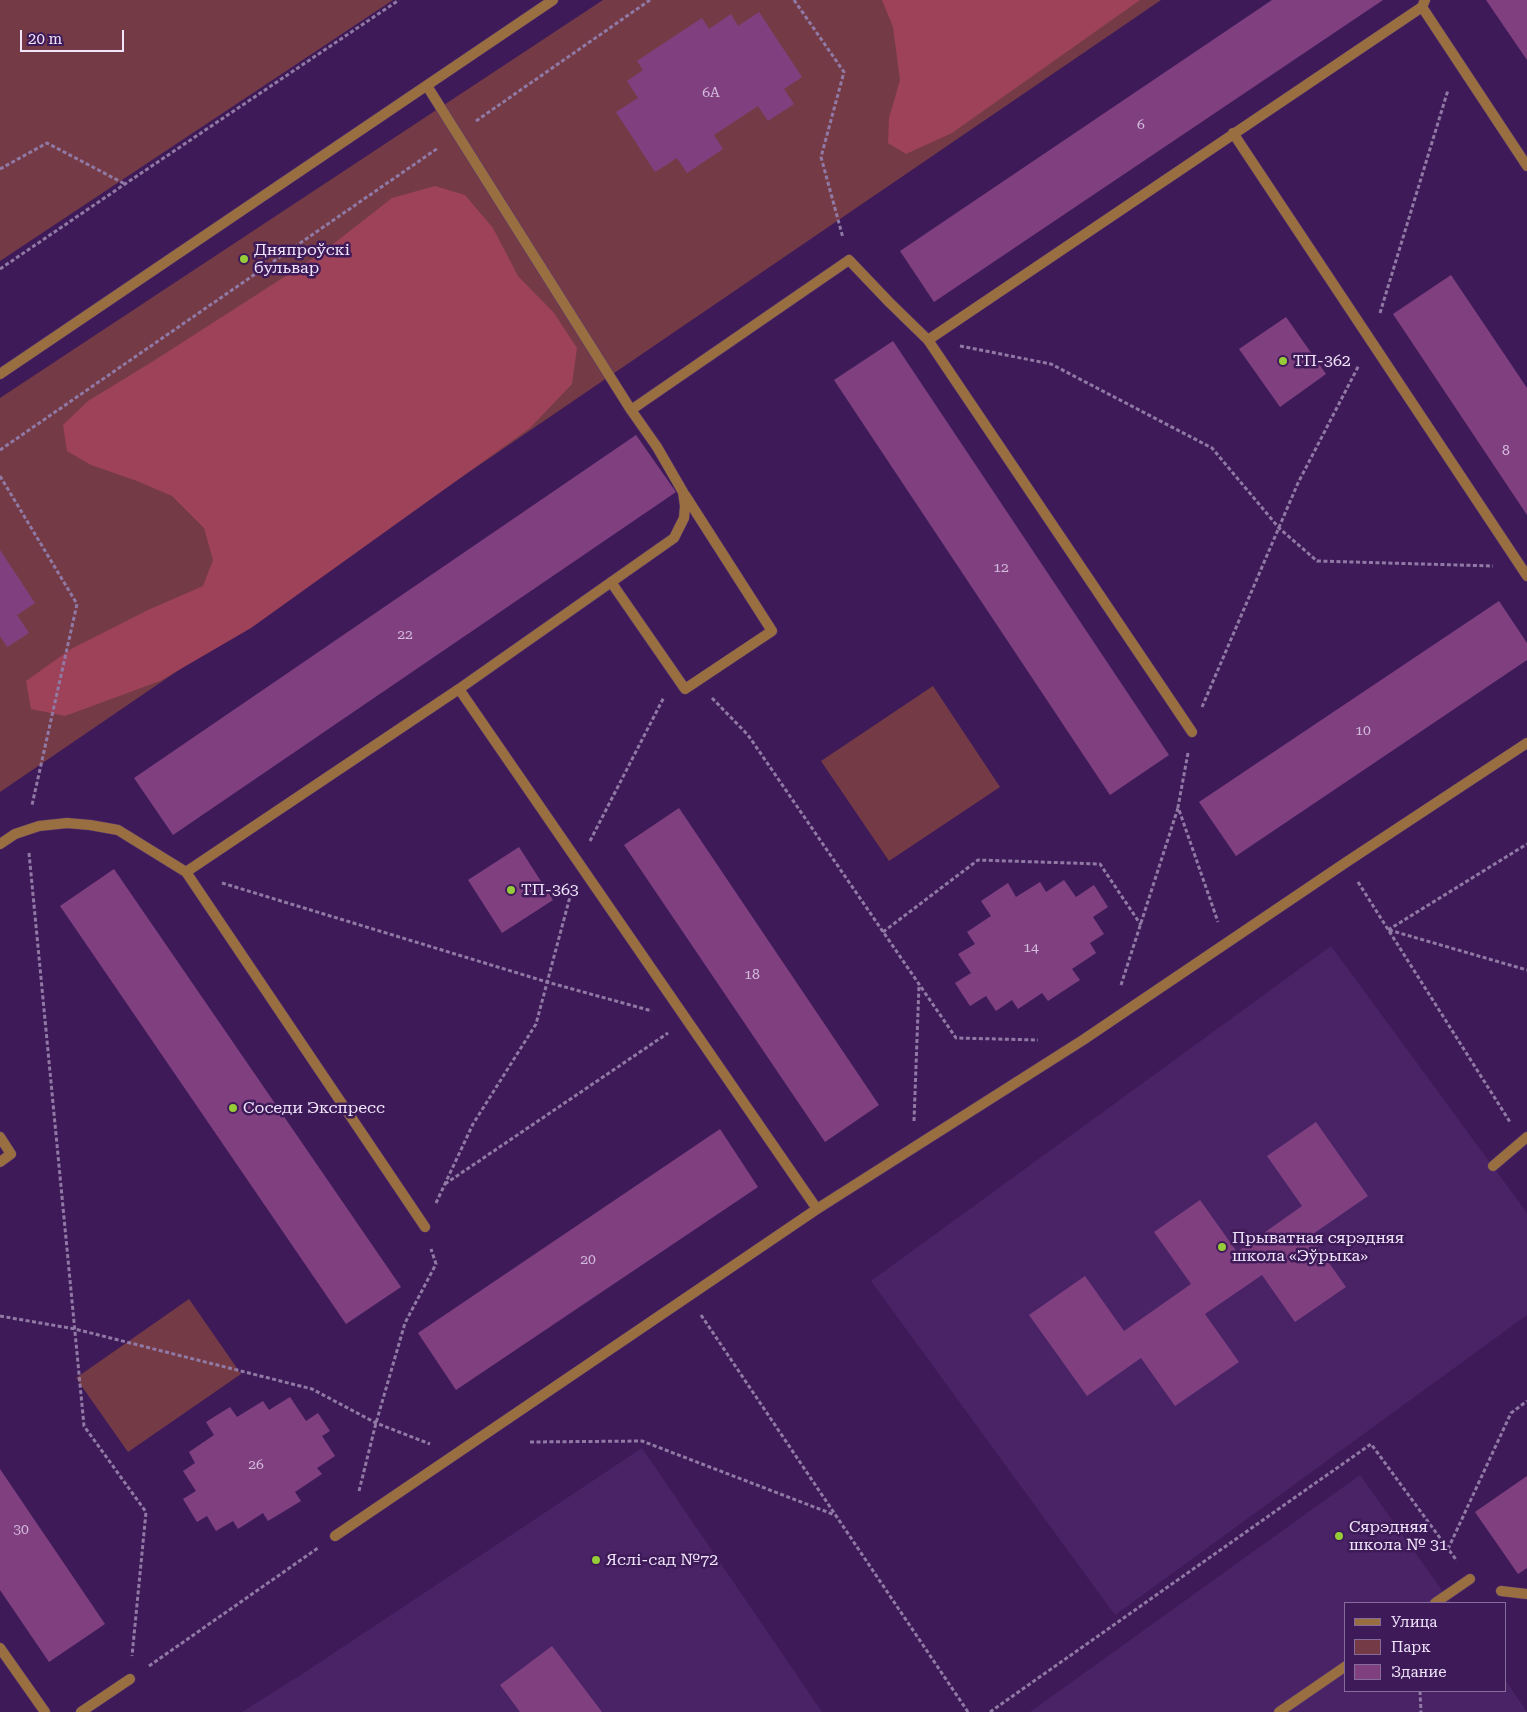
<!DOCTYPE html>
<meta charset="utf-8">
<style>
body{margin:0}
#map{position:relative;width:1527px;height:1712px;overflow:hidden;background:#3e1b58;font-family:"Roboto Serif",serif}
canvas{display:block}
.legend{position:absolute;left:1344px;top:1602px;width:162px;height:90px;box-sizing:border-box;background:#3e1b58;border:1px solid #856c9a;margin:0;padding:6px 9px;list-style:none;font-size:15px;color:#f0e5fc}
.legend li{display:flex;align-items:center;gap:10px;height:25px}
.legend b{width:25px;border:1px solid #856c9a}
.scale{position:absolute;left:20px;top:30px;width:104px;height:22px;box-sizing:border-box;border:2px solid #f0e5fc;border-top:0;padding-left:6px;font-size:15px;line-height:18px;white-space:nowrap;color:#f0e5fc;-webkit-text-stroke:4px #3e1b58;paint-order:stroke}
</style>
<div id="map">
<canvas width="1527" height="1712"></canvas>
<ul class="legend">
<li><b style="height:6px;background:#996f41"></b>Улица</li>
<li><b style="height:14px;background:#743b47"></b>Парк</li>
<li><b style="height:14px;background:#804080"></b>Здание</li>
</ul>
<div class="scale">20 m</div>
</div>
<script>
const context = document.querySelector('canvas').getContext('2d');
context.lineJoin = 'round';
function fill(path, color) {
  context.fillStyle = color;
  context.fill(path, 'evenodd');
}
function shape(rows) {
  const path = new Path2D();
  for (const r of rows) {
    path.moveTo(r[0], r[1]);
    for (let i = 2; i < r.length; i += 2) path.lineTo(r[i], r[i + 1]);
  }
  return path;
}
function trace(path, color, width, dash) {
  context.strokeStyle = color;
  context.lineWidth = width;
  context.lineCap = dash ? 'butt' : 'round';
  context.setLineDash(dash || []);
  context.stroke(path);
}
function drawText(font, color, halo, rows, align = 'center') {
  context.font = font + ' "Roboto Serif",serif';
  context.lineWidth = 5;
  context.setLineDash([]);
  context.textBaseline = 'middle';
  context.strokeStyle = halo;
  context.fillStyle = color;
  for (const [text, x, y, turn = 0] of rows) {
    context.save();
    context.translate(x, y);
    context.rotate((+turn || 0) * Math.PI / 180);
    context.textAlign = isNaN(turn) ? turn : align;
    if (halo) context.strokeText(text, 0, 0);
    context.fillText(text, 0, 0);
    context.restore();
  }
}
const built = shape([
 [1331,946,1527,1213,1527,1315,1115,1615,871,1281],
 [642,1448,822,1712,242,1712,304,1673],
 [1360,1475,1451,1603,1346,1603,1346,1691,1506,1691,1506,1681,1527,1712,1030,1712]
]);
const green = shape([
 [0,0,393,0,0,261],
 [603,0,1161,0,0,792,0,398],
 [933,686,1000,787,889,861,821,761],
 [189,1299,241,1374,128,1452,76,1378]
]);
const forest = shape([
 [882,0,1140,0,952,133,906,154,888,143,889,118,900,80,893,27],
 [435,186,465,195,493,228,518,276,554,313,577,348,572,384,530,428,251,628,160,681,65,716,31,709,26,681,71,649,148,610,203,586,213,560,204,528,172,496,137,481,91,465,67,451,63,425,88,401,155,360,323,252,392,198]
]);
const building = shape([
 [1272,0,1383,0,934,302,900,251],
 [1486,0,1527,0,1527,60],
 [759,12,802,77,784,89,794,104,768,121,758,106,714,135,723,149,687,173,677,158,655,172,616,112,638,98,627,81,643,70,637,61,702,18,709,29,731,14,738,26],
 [1451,275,1527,388,1527,515,1393,314],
 [1286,317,1326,374,1280,407,1239,349],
 [893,341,1169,755,1110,795,834,380],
 [636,435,676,492,173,835,134,778],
 [0,550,35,603,17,615,29,633,7,647,0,636],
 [1499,601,1527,643,1527,660,1236,856,1199,802],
 [679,808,879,1105,825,1142,624,845],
 [519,847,553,900,502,933,468,880],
 [114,869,401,1287,346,1324,60,906],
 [1064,880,1076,897,1094,885,1108,907,1093,917,1104,934,1090,943,1096,953,1072,969,1080,980,1048,1001,1042,993,1018,1009,1012,1000,996,1011,986,996,970,1006,955,983,971,973,958,954,975,944,967,932,991,916,981,901,1008,883,1016,897,1040,882,1046,892],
 [1316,1122,1368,1196,1310,1236,1346,1287,1295,1322,1262,1275,1205,1314,1239,1362,1175,1406,1141,1358,1087,1396,1029,1315,1085,1276,1124,1331,1191,1284,1154,1232,1200,1200,1237,1252,1302,1206,1267,1156],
 [720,1129,758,1187,456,1390,418,1333],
 [290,1397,306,1421,318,1413,330,1431,322,1436,335,1456,317,1468,322,1474,295,1492,301,1501,268,1521,263,1513,238,1529,233,1521,216,1531,207,1516,197,1522,183,1499,196,1491,183,1471,195,1463,189,1452,214,1435,206,1422,230,1407,237,1417,263,1401,269,1410],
 [0,1469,105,1624,49,1662,0,1590],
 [1527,1476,1527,1568,1518,1574,1475,1512],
 [552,1646,602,1712,520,1712,500,1685]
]);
const path = shape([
 [794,0,844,72,821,157,843,238],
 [476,121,650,0],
 [0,169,47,143,125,184],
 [0,269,125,184,399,0],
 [1380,313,1448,90],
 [960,346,1051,364,1212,448,1279,528,1317,561,1493,566],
 [0,450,438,148],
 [0,476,77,604,32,805],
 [712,698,748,735,956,1038,1038,1040],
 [1202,707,1298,483,1359,365],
 [1188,753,1178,807,1218,922],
 [590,841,664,697],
 [29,853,84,1426,146,1512,132,1656],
 [1358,882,1510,1122],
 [222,883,547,982,652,1011],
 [1388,930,1527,844],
 [1389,930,1527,970],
 [883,932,978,860,1100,864,1141,925],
 [1121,985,1178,808],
 [914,1121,919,985],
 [445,1184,668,1033],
 [436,1203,473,1124,536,1024,571,893],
 [701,1315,968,1712],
 [0,1316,75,1329,312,1389,376,1423,430,1444],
 [530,1442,642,1441,835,1515],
 [359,1491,376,1423,405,1323,436,1264,431,1249],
 [1448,1549,1511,1413,1527,1401],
 [149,1666,318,1548],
 [1420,1691,1421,1712],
 [990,1712,1371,1444,1457,1561]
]);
const service = shape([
 [1425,0,1422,7,1527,166],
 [427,86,631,410,657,447,683,492,685,506,684,518,674,538,459,689,817,1209],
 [1233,133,1527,576],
 [631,410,849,260,889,302,928,340],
 [611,582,685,689,772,631,685,495],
 [1192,732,928,340,1422,7],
 [0,844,15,834,39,826,67,823,90,825,118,830,186,872],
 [0,1137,11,1154,0,1162],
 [1493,1166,1527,1137],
 [425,1227,186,872,459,689],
 [335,1536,817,1209,1083,1040,1345,863,1527,743],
 [1501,1591,1527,1594],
 [1435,1603,1470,1579],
 [0,1648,45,1712],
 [81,1712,130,1679],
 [1279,1712,1346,1666]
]);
const minor = shape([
 [0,374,553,0]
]);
const markers = [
 [244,259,5,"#97cc39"],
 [1283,361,5,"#97cc39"],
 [511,890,5,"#97cc39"],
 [233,1108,5,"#97cc39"],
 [1222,1247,5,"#97cc39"],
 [1339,1536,5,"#97cc39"],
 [596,1560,5,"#97cc39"]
];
const numberNames = [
 ["6А",711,93],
 ["6",1141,125],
 ["8",1506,451],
 ["12",1001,568],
 ["22",405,635],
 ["10",1363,731],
 ["14",1031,948],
 ["18",752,975],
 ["20",588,1260],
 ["26",256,1465],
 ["30",21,1530]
];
const poiNames = [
 ["Дняпроўскі",254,250],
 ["бульвар",254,268],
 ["ТП-362",1293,361],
 ["ТП-363",521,890],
 ["Соседи Экспресс",243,1108],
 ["Прыватная сярэдняя",1232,1238],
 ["школа «Эўрыка»",1232,1256],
 ["Сярэдняя",1349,1527],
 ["школа № 31",1349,1545],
 ["Яслі-сад №72",606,1560]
];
fill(built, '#4a2367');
fill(green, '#743b47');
fill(forest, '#9d4258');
fill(building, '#804080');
trace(service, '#57376f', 11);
trace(minor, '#57376f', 11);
trace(path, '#9179a5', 3, [4, 2.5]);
trace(service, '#996f41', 10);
trace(minor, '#996f41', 10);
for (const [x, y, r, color] of markers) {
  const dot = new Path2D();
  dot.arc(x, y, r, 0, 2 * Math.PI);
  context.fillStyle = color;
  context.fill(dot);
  trace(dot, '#3e1b58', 2);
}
drawText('14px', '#d4bcdd', null, numberNames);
drawText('16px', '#f0e5fc', '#3e1b58', poiNames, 'left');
</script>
